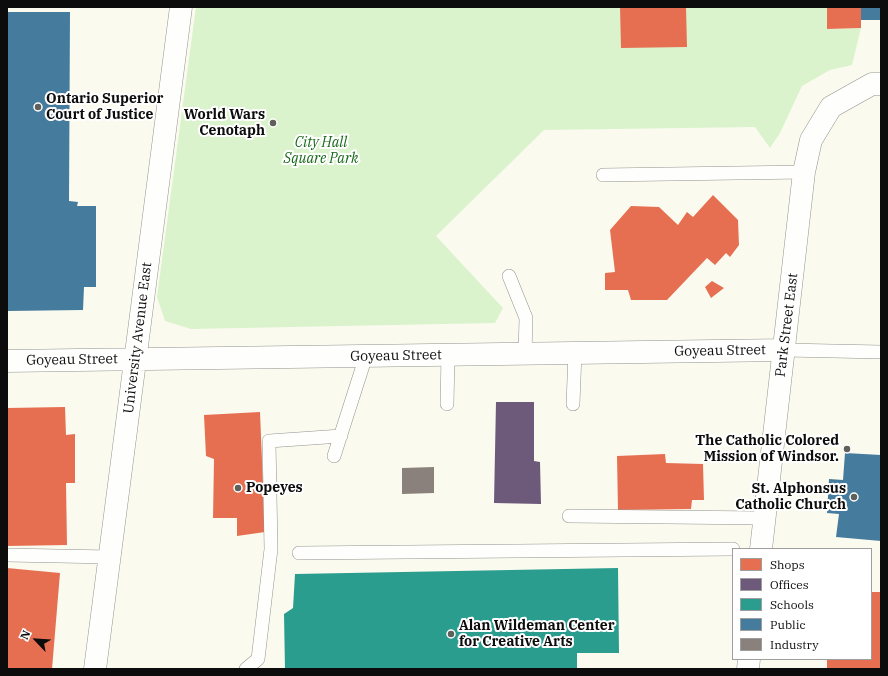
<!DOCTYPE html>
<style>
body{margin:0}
#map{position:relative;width:888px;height:676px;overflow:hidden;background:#fafaef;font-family:"IBM Plex Serif",serif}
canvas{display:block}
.frame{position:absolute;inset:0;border:8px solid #0c0c0c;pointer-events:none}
.legend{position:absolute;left:732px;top:548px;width:140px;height:112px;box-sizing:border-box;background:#fff;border:1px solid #9e9e9e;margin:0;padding:5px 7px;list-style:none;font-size:12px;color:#0c0c0c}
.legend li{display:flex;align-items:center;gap:8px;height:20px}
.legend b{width:20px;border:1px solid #9e9e9e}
.north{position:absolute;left:16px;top:620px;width:40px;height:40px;-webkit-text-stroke:3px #fff;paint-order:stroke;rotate:295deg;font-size:11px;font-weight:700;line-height:16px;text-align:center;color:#0c0c0c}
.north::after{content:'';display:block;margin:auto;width:14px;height:18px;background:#0c0c0c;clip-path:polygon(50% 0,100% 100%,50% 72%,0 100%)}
</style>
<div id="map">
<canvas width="888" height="676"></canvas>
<div class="frame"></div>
<ul class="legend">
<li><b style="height:11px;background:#e76f51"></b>Shops</li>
<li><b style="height:11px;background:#6d597a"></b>Offices</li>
<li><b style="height:11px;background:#2a9d8f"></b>Schools</li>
<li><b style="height:11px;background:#457b9d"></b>Public</li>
<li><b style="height:11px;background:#8a817c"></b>Industry</li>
</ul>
<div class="north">N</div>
</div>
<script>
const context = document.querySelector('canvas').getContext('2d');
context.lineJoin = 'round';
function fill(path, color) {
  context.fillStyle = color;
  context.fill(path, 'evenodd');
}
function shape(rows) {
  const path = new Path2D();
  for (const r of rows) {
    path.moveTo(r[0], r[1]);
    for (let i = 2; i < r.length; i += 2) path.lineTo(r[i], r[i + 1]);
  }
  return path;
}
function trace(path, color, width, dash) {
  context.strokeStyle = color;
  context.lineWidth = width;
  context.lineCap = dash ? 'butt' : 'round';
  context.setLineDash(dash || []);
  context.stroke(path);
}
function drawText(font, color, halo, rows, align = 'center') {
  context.font = font + ' "IBM Plex Serif",serif';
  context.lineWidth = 4;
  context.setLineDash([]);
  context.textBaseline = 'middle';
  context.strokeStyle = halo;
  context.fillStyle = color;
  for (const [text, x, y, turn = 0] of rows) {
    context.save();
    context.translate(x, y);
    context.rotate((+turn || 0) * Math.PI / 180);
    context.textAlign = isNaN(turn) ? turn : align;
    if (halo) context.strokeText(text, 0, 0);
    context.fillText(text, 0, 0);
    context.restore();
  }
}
const green = shape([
 [196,7,827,7,827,29,861,28,852,65,830,70,802,86,780,133,770,148,755,127,544,130,436,236,503,308,495,323,191,329,165,321,157,297]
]);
const shops = shape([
 [620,7,686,7,687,47,621,48],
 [827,7,861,7,861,28,827,29],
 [713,195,738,220,739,245,730,257,726,253,715,265,707,258,667,300,631,300,628,290,605,290,605,273,615,272,610,230,631,206,659,207,678,225,687,212,693,217],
 [712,281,724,288,711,298,705,287],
 [65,407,66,435,75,434,75,483,66,483,67,545,7,546,7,408],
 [260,412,265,532,237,536,237,518,213,518,214,459,206,456,204,415],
 [665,454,666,463,703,464,704,500,692,500,691,509,618,510,617,456],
 [7,568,60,573,52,669,7,669],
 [871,592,881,592,881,669,827,669,827,659,871,659]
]);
const offices = shape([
 [496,402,534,402,534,461,540,462,541,504,494,503]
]);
const schools = shape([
 [618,568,619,653,577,653,577,669,285,669,284,614,293,608,295,574]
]);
const public = shape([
 [861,7,881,7,881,20,861,20],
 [7,12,70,12,69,201,78,202,77,206,96,206,96,287,84,287,83,310,7,311],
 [845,453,881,455,881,541,836,537,839,514,827,513,829,479,843,480]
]);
const industry = shape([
 [434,467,434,493,402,494,402,468]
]);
const service = shape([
 [603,175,804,172],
 [509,276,526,318,525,354],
 [785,350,881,352],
 [447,404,448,355],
 [573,404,575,353],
 [334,456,366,356],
 [569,516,765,518],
 [299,553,733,549],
 [7,555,109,557],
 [246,669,258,659,271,549,269,441,341,436]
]);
const tertiary = shape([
 [7,361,785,350],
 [761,549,804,172,811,140,831,107,872,84,881,84],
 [95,669,181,7],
 [748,669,749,659]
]);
const markers = [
 [38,107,4,"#5f5f5b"],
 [273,123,4,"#5f5f5b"],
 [847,449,4,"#5f5f5b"],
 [238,488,4,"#5f5f5b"],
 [854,497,4,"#5f5f5b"],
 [451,634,4,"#5f5f5b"]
];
const poiNames = [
 ["Ontario Superior",46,99],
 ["Court of Justice",46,115],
 ["World Wars",265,115,"right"],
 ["Cenotaph",265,131,"right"],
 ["The Catholic Colored",839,441,"right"],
 ["Mission of Windsor.",839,457,"right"],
 ["Popeyes",246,488],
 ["St. Alphonsus",846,489,"right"],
 ["Catholic Church",846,505,"right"],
 ["Alan Wildeman Center",459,626],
 ["for Creative Arts",459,642]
];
const parkNames = [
 ["City Hall",321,143],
 ["Square Park",321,159]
];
const streetNames = [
 ["Park Street East",787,325,-83],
 ["University Avenue East",138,338,-83],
 ["Goyeau Street",720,351,-1],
 ["Goyeau Street",396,356,-1],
 ["Goyeau Street",72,360,-1]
];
fill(green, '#dbf3cd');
fill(shops, '#e76f51');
fill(offices, '#6d597a');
fill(schools, '#2a9d8f');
fill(public, '#457b9d');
fill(industry, '#8a817c');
trace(service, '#93938e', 14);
trace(tertiary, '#93938e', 23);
trace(service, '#fefefd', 13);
trace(tertiary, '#fefefd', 22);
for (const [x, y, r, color] of markers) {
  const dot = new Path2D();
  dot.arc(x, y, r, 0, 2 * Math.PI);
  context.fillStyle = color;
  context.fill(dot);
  trace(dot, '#fff', 1.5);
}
drawText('bold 14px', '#0c0c0c', '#fff', poiNames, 'left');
drawText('italic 14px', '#176819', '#fff', parkNames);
drawText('14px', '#0c0c0c', '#fff', streetNames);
</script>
